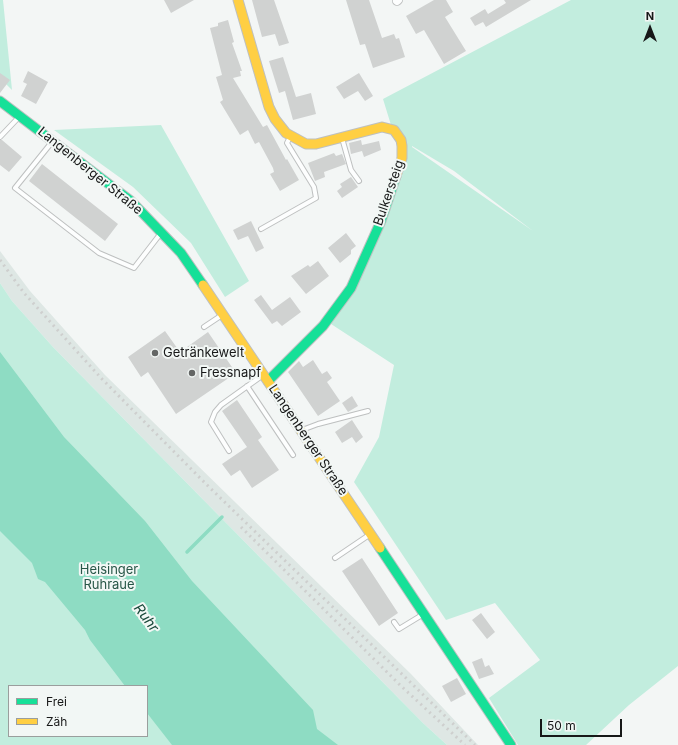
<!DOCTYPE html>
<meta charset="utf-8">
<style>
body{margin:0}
#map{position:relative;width:678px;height:745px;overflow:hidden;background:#f3f6f5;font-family:Inter,sans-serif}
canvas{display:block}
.legend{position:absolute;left:8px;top:685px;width:140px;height:52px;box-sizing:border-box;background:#f2f7f5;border:1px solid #9a9e9d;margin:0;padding:5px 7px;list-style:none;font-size:12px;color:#171818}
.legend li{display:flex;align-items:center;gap:8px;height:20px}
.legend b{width:20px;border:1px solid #9a9e9d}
.north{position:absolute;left:630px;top:8px;width:40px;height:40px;-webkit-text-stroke:3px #f2f7f5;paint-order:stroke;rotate:0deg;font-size:11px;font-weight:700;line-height:16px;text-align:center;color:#171818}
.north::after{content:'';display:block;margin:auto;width:14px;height:18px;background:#171818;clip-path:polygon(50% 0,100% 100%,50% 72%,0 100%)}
.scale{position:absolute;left:540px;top:719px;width:82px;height:18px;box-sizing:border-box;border:2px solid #171818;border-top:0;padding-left:5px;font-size:12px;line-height:14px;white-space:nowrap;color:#171818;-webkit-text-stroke:3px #f2f7f5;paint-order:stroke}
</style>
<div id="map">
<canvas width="678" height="745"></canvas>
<ul class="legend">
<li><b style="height:5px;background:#16e098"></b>Frei</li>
<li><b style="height:5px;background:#ffcf43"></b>Zäh</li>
</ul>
<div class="north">N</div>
<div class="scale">50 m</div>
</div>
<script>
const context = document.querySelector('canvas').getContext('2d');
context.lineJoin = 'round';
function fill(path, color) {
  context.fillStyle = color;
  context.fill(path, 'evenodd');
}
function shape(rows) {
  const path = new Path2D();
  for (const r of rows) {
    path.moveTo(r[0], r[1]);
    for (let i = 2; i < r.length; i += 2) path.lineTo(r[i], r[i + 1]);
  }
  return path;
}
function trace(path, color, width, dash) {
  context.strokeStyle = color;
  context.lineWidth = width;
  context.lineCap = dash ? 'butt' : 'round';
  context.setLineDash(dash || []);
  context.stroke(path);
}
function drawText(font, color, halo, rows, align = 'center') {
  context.font = font + ' Inter,sans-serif';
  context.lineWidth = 4;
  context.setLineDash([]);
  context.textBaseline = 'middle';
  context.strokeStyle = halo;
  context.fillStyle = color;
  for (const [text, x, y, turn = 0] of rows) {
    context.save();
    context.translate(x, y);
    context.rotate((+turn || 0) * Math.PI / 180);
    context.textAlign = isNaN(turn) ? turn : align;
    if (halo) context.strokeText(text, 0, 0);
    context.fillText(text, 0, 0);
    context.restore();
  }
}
const built = shape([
 [0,251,30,291,105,375,411,674,478,745,447,745,423,723,53,347,12,301,0,283]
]);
const green = shape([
 [0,0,3,0,12,90,0,78],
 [571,0,678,0,678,666,629,705,586,745,518,745,489,698,540,660,495,603,446,620,354,482,379,437,394,365,331,324,405,157,391,125,383,99],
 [412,146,454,171,533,231,412,147],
 [161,125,249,281,225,297,191,243,133,187,54,130],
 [0,283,12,301,53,347,423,723,447,745,0,745],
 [9,686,147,686,147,736,9,736]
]);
const water = shape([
 [0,352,64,437,145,521,192,581,313,710,317,729,338,745,172,745,147,713,147,686,125,686,90,640,85,630,45,582,38,579,32,563,0,531]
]);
const stream = shape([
 [187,552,222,517]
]);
const building = shape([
 [164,0,194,0,171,13],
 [252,0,274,0,289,43,279,46,275,34,262,37],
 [346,0,369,0,382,38,394,34,396,39,399,38,405,57,373,68,365,44,360,45],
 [434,0,446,0,453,12,445,17,466,51,444,64,424,30,416,34,406,16],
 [504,0,531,0,486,27,483,22,475,26,470,18,485,9,488,14,506,3],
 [228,20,234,42,232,43,242,71,240,71,241,76,233,78,263,127,267,125,286,160,287,159,299,180,280,191,270,174,274,172,273,168,259,142,255,144,248,130,240,135,220,102,223,100,216,77,222,75,210,28,218,26,218,23],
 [283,57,296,97,311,93,316,114,293,120,285,91,279,93,269,61],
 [28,71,48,82,36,104,21,96,27,84,23,82],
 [0,73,10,80,0,93],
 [359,73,373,96,365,101,358,91,344,99,336,87],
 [0,140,2,140,22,157,9,172,0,165],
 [361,140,362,145,379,141,381,150,364,157,362,151,351,154,349,143],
 [334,153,336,156,342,154,346,164,324,172,325,177,315,181,308,163],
 [42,164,118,224,105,241,29,181],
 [351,177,358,187,342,198,337,191,342,187,340,184],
 [251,221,264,248,256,252,248,236,238,240,233,230],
 [346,233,356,246,351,250,351,254,340,263,328,248],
 [318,261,329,276,306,294,291,276,308,265,310,267],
 [261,295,272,310,290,297,301,312,282,326,277,321,272,324,254,300],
 [165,331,180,352,208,332,236,373,176,414,148,372,141,377,128,357],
 [313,360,322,374,327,371,332,378,327,382,340,401,318,416,288,372,299,361,303,367],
 [352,396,358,406,348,412,342,403],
 [237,400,262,437,258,440,279,470,252,488,240,470,231,476,222,464,247,447,222,411],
 [352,420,363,437,356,443,352,437,342,443,335,432],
 [362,558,398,613,379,626,342,571],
 [481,613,495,632,487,639,472,620],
 [482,658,485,667,489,665,494,674,479,679,472,662],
 [457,678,466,694,451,702,442,686]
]);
const lane = shape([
 [0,137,19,117],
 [342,138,351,170,359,181],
 [52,142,15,188,99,253,134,268,161,233],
 [261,229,316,198,314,187,287,143,290,137],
 [204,327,222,315],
 [247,386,293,455],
 [302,430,318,424,368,411],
 [229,451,211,422,215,412,221,405,263,375],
 [335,558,369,535],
 [394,622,399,629,422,615]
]);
const street = shape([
 [397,1,398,0]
]);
const fast = shape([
 [0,101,131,201,181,253,203,285],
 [268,381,323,326,351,288,381,221,396,176],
 [380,548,511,745]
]);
const slow = shape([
 [238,0,269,107,275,119,286,133,306,144,316,144,382,127,394,130,401,140,402,146,402,158,396,176],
 [203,285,380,548]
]);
const rail = shape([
 [0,260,24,293,102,379,205,483,475,745],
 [241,527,401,686,465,745]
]);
const markers = [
 [155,353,4,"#646665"],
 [192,373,4,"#646665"]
];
const streetNames = [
 ["Langenberger Straße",90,171,39],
 ["Bulkersteig",389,193,-71],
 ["Langenberger Straße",308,440,56]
];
const poiNames = [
 ["Getränkewelt",163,353],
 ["Fressnapf",200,373]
];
const parkNames = [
 ["Heisinger",109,570],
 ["Ruhraue",109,585]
];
const waterNames = [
 ["Ruhr",146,618,53]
];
fill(built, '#dee7e4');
fill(green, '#c2edde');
fill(water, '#8edcc3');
trace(stream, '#8edcc3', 3.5);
fill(building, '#d0d2d1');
trace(lane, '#bec0c0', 6);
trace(street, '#bec0c0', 10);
trace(fast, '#bec0c0', 11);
trace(slow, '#bec0c0', 11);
trace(lane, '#fdfefe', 4);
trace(street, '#fdfefe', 8);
trace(fast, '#16e098', 9);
trace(slow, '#ffcf43', 9);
trace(rail, '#cecfce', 3, [2, 4]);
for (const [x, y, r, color] of markers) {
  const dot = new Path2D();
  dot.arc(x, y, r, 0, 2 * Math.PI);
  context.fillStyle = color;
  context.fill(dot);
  trace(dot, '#f2f7f5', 1.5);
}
drawText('13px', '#171818', '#f2f7f5', streetNames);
drawText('13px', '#171818', '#f2f7f5', poiNames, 'left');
drawText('13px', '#285748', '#f2f7f5', parkNames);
drawText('italic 14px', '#184839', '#f2f7f5', waterNames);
</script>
